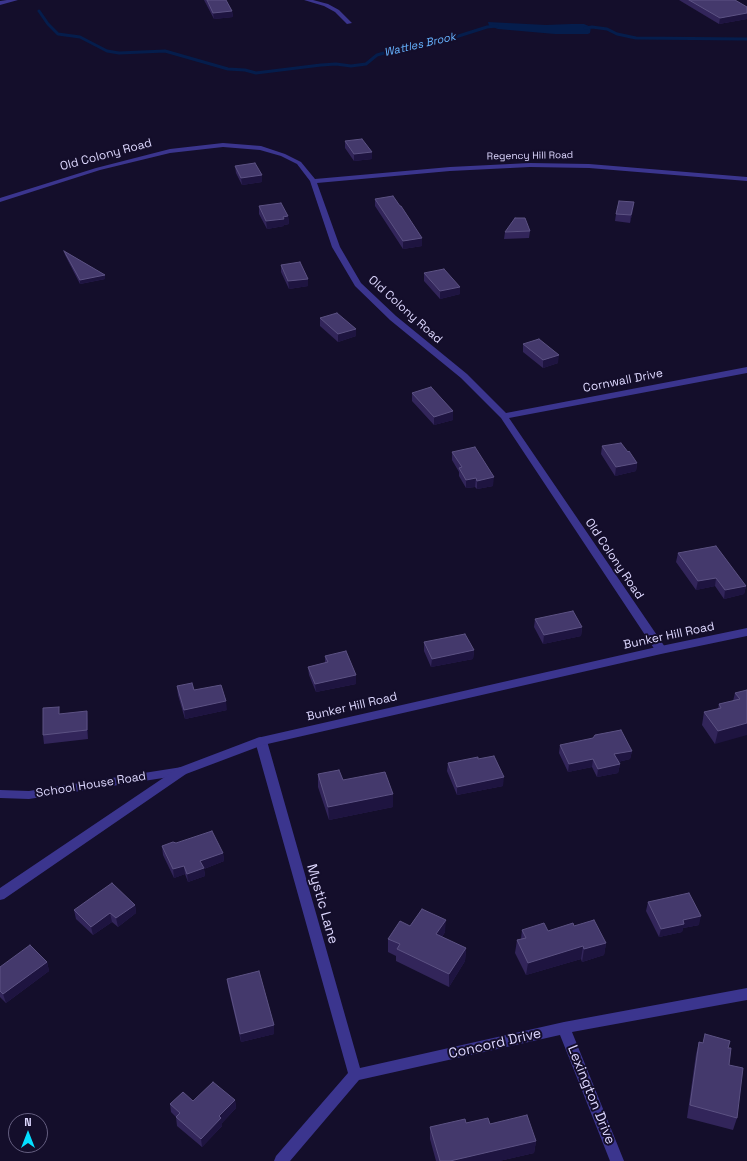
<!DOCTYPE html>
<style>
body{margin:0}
#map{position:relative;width:747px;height:1161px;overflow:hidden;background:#140e2b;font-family:"Space Grotesk",sans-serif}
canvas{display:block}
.north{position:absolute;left:8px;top:1113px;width:40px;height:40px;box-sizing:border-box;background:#140e2b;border:1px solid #655f80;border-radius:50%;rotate:0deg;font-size:11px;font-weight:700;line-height:16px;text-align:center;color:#ded8ff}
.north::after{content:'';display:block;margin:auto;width:14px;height:18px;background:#04deff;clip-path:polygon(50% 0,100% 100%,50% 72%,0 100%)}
</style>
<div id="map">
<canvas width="747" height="1161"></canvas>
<div class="north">N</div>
</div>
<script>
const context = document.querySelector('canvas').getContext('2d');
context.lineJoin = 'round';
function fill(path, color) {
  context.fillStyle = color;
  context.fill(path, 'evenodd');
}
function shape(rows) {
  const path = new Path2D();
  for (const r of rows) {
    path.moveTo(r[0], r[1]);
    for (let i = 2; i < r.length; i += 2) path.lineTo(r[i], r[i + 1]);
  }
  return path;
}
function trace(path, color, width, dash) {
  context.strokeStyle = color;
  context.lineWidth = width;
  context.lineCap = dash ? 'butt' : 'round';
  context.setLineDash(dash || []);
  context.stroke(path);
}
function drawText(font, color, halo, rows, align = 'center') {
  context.font = font + ' "Space Grotesk",sans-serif';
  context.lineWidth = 4;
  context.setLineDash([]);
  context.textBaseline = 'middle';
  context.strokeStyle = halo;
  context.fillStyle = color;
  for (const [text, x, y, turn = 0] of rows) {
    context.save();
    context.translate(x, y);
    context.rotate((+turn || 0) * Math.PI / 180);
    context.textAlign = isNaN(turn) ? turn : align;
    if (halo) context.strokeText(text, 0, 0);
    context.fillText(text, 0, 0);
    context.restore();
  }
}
const water = shape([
 [488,22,546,25,571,24,584,24,591,27,590,33,588,34,555,34,498,29,489,26]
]);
const stream = shape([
 [39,11,48,24,58,34,80,37,107,51,119,53,165,51,228,69,245,70,256,73,321,65,336,64,351,66,366,64,377,55,405,47,446,40,487,27,497,26],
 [585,28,592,27,607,29,617,34,636,38,747,39]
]);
const minor = shape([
 [304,0,313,0,328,4,339,10,352,23,347,24,335,12,324,6,304,0],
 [223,143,261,146,285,154,301,162,315,179,450,167,530,163,589,164,747,177,747,181,589,168,530,167,450,171,317,183,340,247,361,283,396,316,467,374,506,413,747,367,747,373,509,418,665,647,666,650,665,653,657,653,501,418,461,378,390,320,355,286,332,247,310,181,297,164,281,156,260,150,223,147,170,153,100,170,0,202,0,198,96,168,170,149,223,143],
 [261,737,265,738,267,741,360,1068,564,1022,747,988,747,1000,572,1032,624,1161,610,1161,560,1035,359,1080,290,1161,274,1161,276,1156,348,1073,255,741,257,738,261,737],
 [182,767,186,768,188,771,186,774,182,775,29,799,0,798,0,790,29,791,182,767]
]);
const tertiary = shape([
 [7,0,18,0,0,5,0,1,7,0],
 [747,628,747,636,661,654,263,745,186,774,4,899,0,900,0,888,178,768,257,738,661,646,747,628]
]);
const wall = shape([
 [204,0,226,0,232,11,233,17,214,19],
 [679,0,735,0,747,7,747,19,719,24],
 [345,141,372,159,354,161,345,148],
 [235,166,262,175,262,182,242,185,236,173],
 [375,199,422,246,403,249,375,206],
 [634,202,633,210,630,223,615,221,616,214],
 [259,206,288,216,289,224,284,225,284,226,267,229,259,214],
 [530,231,529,238,504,239,505,232],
 [64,251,105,275,105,279,80,284,65,255],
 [281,265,308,286,289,289,281,272],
 [424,273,460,294,440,299,424,281],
 [320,318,356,336,338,342,320,326],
 [523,344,558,363,543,368,523,352],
 [412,393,453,411,453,420,434,425,412,401],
 [602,446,628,452,637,463,636,471,615,476,601,454],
 [452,452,493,486,477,489,475,487,466,488,459,476,459,472,452,460],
 [678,553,746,586,744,594,724,599,715,586,696,590,676,562],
 [535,619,582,627,581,636,543,644,534,627],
 [424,642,474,650,473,659,431,667,424,651],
 [325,656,356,684,316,692,309,675,308,667,325,663],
 [177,686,194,690,227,710,185,719,178,695],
 [747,690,715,744,702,725,704,712,718,709,719,704,733,701,735,693],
 [61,714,88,720,88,739,44,744,43,735],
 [560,745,632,751,630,759,618,762,620,764,618,773,597,777,592,767,568,772,559,753],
 [478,759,503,786,457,795,447,771,448,763],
 [318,774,343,780,393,807,329,820,318,787],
 [176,843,223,853,224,861,204,869,205,876,188,882,185,874,174,878,163,855,162,846],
 [648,902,699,925,683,928,682,932,659,937,646,911],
 [135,905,136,913,118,927,112,922,93,935,76,919,74,910],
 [410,926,445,932,442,937,466,948,465,961,449,987,396,961,396,956,388,952,388,939],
 [574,926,606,943,604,955,582,962,581,959,526,975,515,953,517,940,521,939,522,930,548,931],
 [47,962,49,971,6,1003,0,997,0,967],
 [227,979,274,1034,241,1042,228,987],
 [705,1034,728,1048,729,1065,737,1118,733,1130,687,1118,696,1054,699,1042,703,1043],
 [235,1100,236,1108,222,1123,222,1126,202,1147,177,1126,176,1117,171,1112,170,1104,193,1101],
 [466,1123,490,1124,536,1141,534,1153,499,1161,436,1161,430,1139,430,1127]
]);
const shadedWall = shape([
 [232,11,233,17,214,19,213,13],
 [747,13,747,19,719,24,720,18],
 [372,152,372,159,354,161,354,154],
 [262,175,262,182,242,185,241,178],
 [634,202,633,210,630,223,631,215],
 [288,216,289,224,284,225,284,226,267,229,266,221],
 [422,238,422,246,403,249,403,241],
 [105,275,105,279,80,284,80,280],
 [308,279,308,286,289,289,288,281],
 [460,287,460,294,440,299,440,291],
 [356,329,356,336,338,342,338,334],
 [559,355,558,363,543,368,543,360],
 [453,411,453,420,434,425,434,417],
 [637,463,636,471,615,476,616,467],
 [494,477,493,486,477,489,477,481],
 [476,478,475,487,466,488,466,480],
 [716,578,715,586,696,590,698,581],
 [746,586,744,594,724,599,725,590],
 [582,627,581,636,543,644,544,635],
 [474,650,473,659,431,667,432,659],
 [356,675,356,684,316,692,315,684],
 [226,701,227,710,185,719,184,710],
 [87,711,88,720,88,739,87,730],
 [747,723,747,735,715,744,718,731],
 [632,751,630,759,613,763,614,754],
 [593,759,592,767,568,772,569,764],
 [620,764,618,773,597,777,598,769],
 [504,777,503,786,457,795,457,787],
 [393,794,393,807,329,820,328,807],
 [223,853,224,861,204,869,205,876,188,882,187,874,200,861],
 [184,866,185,874,174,878,173,869],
 [135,905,136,913,118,927,116,918],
 [110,913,112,922,93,935,91,927],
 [701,916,699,925,683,928,682,932,659,937,661,929,683,920],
 [446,920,445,932,436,946,436,934],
 [606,943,604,955,582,962,584,949],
 [583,946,581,959,526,975,528,963],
 [466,948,465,961,449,987,449,974],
 [47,962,49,971,6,1003,3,994],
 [274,1025,274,1034,241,1042,240,1034],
 [235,1100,236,1108,222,1123,222,1126,202,1147,201,1139,219,1116],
 [536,1141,534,1153,499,1161,450,1161]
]);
const building = shape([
 [207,0,226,0,232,11,213,13,207,0],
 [689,0,735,0,747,7,747,13,720,18,689,0],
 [362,139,372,152,354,154,345,141,362,139],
 [255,163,262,175,241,178,235,166,255,163],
 [393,196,400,206,401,206,422,238,403,241,375,199,393,196],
 [619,201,634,202,631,215,616,214,619,201],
 [281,203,288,216,283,217,284,219,266,221,259,206,281,203],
 [515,218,525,218,530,231,505,232,515,218],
 [64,251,105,275,80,280,64,251],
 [300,262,308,279,288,281,281,265,300,262],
 [444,269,460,287,440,291,424,273,444,269],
 [337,313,356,329,338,334,320,318,337,313],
 [539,339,559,355,543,360,523,344,539,339],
 [431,387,453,411,434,417,412,393,431,387],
 [621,443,628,452,629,451,637,463,616,467,602,446,621,443],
 [475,447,494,477,477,481,476,478,466,480,459,468,462,467,452,452,475,447],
 [716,546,746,586,725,590,716,578,698,581,678,553,716,546],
 [573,611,582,627,544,635,535,619,573,611],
 [465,634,474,650,432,659,424,642,465,634],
 [346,651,356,675,315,684,308,667,328,662,325,656,346,651],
 [192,683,194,690,221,685,226,701,184,710,177,686,192,683],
 [747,690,747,723,718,731,704,712,721,708,719,704,740,699,735,693,747,690],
 [59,707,59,714,87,711,87,730,43,735,43,708,59,707],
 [621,730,632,751,614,754,620,764,598,769,593,759,569,764,560,745,593,738,595,735,621,730],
 [494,756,504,777,457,787,448,763,478,757,478,759,494,756],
 [339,770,343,780,385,772,393,794,328,807,318,774,339,770],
 [212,831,223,853,200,861,204,868,187,874,184,866,173,869,162,846,173,842,176,843,212,831],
 [112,883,135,905,116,918,110,913,91,927,74,910,112,883],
 [689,893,701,916,683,920,684,924,661,929,648,902,689,893],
 [422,909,446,920,436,934,466,948,449,974,397,949,400,944,388,939,400,921,410,926,422,909],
 [594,920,606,943,584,949,583,946,528,963,517,940,526,938,522,930,544,923,548,931,573,923,574,926,594,920],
 [30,945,47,962,3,994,0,991,0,967,30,945],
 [259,971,274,1025,240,1034,227,979,259,971],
 [705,1034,730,1041,728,1048,731,1048,729,1065,743,1068,737,1118,690,1105,699,1042,703,1043,705,1034],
 [213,1082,235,1100,219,1116,221,1118,201,1139,176,1117,180,1113,170,1104,183,1092,193,1101,213,1082],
 [527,1115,536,1141,450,1161,440,1161,430,1127,465,1119,466,1123,488,1118,490,1124,527,1115]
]);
const farStreetnames = [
 ["Regency Hill Road",530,156,-1]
];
const farWaternames = [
 ["Wattles Brook",420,45,-13]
];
const streetNames = [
 ["Old Colony Road",106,155,-15],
 ["Old Colony Road",405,310,42],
 ["Cornwall Drive",623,381,-11],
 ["Old Colony Road",614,559,56],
 ["Bunker Hill Road",669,636,-12],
 ["Bunker Hill Road",352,707,-13],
 ["School House Road",91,785,-9]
];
const nearStreetnames = [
 ["Mystic Lane",322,904,74],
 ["Concord Drive",495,1044,-13],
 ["Lexington Drive",591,1095,68]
];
fill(water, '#051d4c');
trace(stream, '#051d4c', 3);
fill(minor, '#3b358e');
fill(tertiary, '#3b358e');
fill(wall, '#32255a');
fill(shadedWall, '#1e1440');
fill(building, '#44396c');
trace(building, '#5c5283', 1);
drawText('10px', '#ded8ff', '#140e2b', farStreetnames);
drawText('italic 11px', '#66b3ff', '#140e2b', farWaternames);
drawText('12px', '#ded8ff', '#140e2b', streetNames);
drawText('14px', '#ded8ff', '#140e2b', nearStreetnames);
</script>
